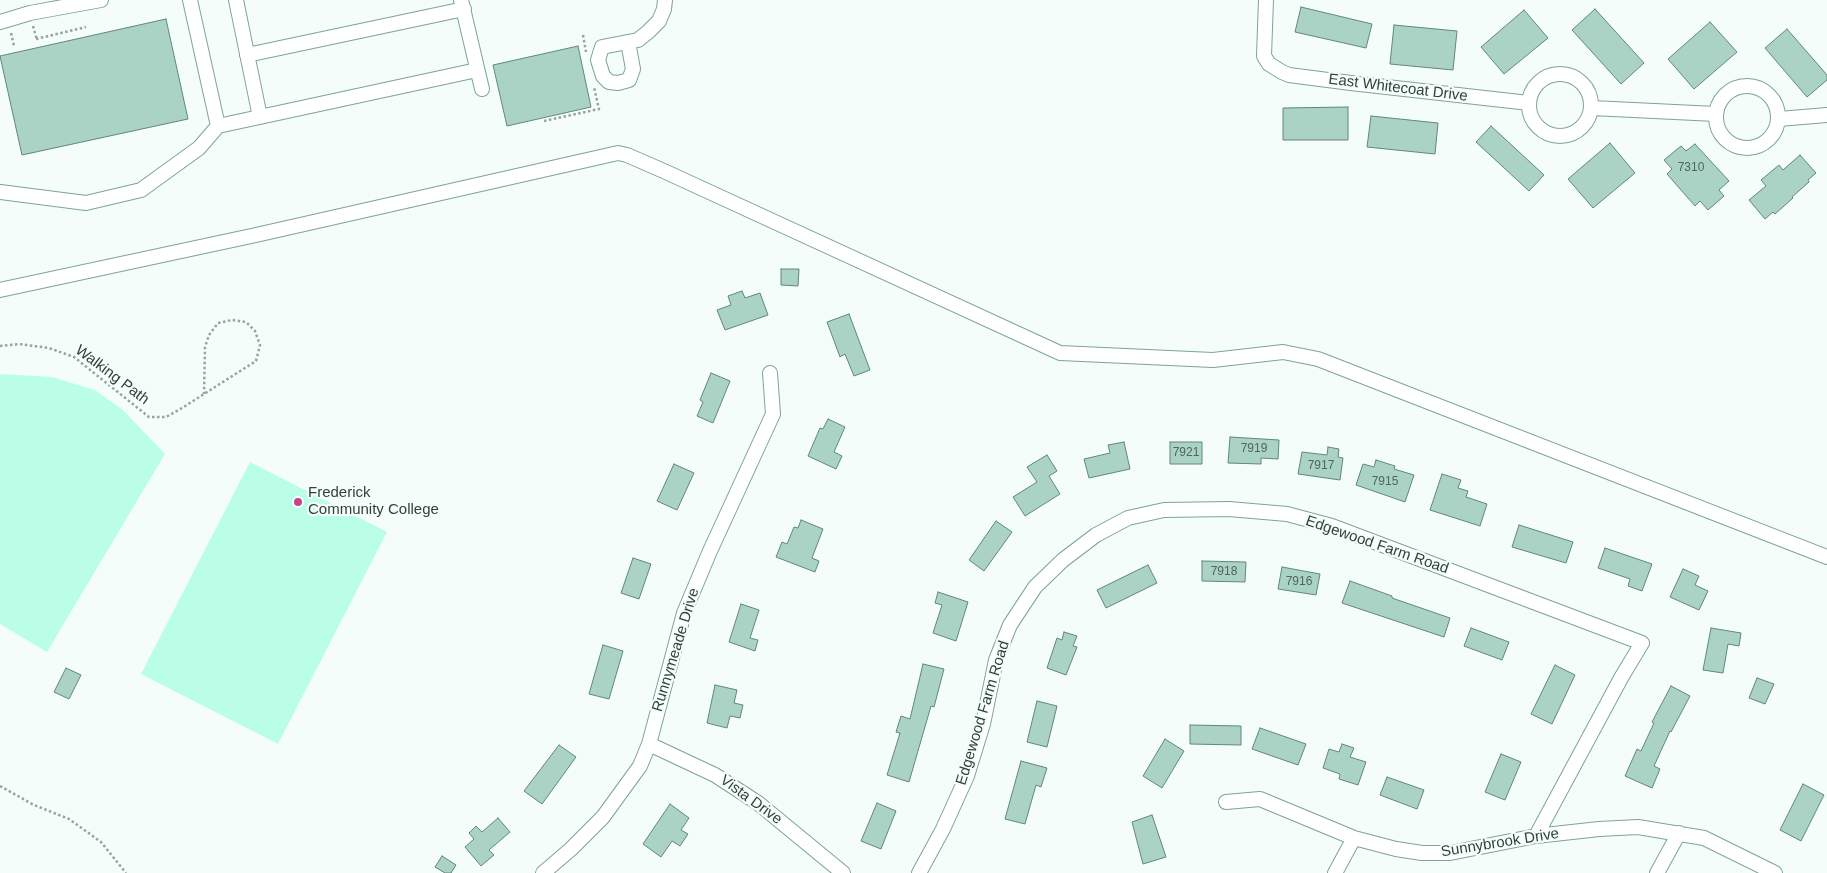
<!DOCTYPE html>
<style>
body{margin:0}
canvas{display:block;background:#f5fdfa}
</style>
<canvas width="1827" height="873"></canvas>
<script>
const context = document.querySelector('canvas').getContext('2d');
context.lineJoin = 'round';
function fill(path, color) {
  context.fillStyle = color;
  context.fill(path, 'evenodd');
}
function shape(rows) {
  const path = new Path2D();
  for (const r of rows) {
    if (r.length === 3) {
      path.moveTo(r[0] + r[2], r[1]);
      path.arc(r[0], r[1], r[2], 0, 2 * Math.PI);
      continue;
    }
    path.moveTo(r[0], r[1]);
    for (let i = 2; i < r.length; i += 2) path.lineTo(r[i], r[i + 1]);
  }
  return path;
}
function trace(path, color, width, dash) {
  context.strokeStyle = color;
  context.lineWidth = width;
  context.lineCap = dash ? 'butt' : 'round';
  context.setLineDash(dash || []);
  context.stroke(path);
}
function drawText(font, color, halo, rows, align = 'center') {
  context.font = font + ' Helvetica,sans-serif';
  context.lineWidth = 4.5;
  context.setLineDash([]);
  context.textBaseline = 'middle';
  context.strokeStyle = halo;
  context.fillStyle = color;
  for (const [text, x, y, turn = 0] of rows) {
    context.save();
    context.translate(x, y);
    context.rotate((+turn || 0) * Math.PI / 180);
    context.textAlign = isNaN(turn) ? turn : align;
    if (halo) context.strokeText(text, 0, 0);
    context.fillText(text, 0, 0);
    context.restore();
  }
}
const green = shape([
 [0,374,52,377,95,390,123,410,165,454,47,652,0,624],
 [250,462,387,532,278,744,141,674]
]);
const building = shape([
 [1301,7,1372,24,1366,48,1295,32,1301,7],
 [1595,9,1644,63,1621,84,1572,30,1595,9],
 [1524,10,1548,38,1504,74,1481,47,1524,10],
 [166,19,188,119,22,155,0,56,166,19],
 [1710,22,1737,52,1694,89,1668,59,1710,22],
 [1394,25,1457,31,1453,70,1390,64,1394,25],
 [1787,29,1827,75,1827,80,1807,97,1765,48,1787,29],
 [578,46,591,107,507,126,493,65,578,46],
 [1348,107,1348,140,1283,140,1283,108,1348,107],
 [1371,116,1438,123,1435,154,1367,147,1371,116],
 [1491,126,1544,175,1529,191,1476,142,1491,126],
 [1610,143,1635,173,1593,208,1568,179,1610,143],
 [1695,144,1729,181,1719,190,1724,196,1708,210,1700,201,1695,206,1667,174,1672,169,1664,160,1681,146,1686,151,1695,144],
 [1800,155,1816,173,1808,180,1809,182,1792,197,1793,198,1775,214,1773,212,1765,219,1749,200,1766,186,1761,180,1779,165,1783,170,1800,155],
 [781,269,799,269,798,286,781,285,781,269],
 [742,291,745,298,760,293,768,315,725,330,717,310,731,305,728,296,742,291],
 [849,314,870,370,854,376,845,354,840,357,827,322,849,314],
 [711,373,730,381,713,423,697,416,703,402,700,400,711,373],
 [828,419,845,427,834,452,842,456,836,469,808,456,820,428,823,429,828,419],
 [1230,437,1279,440,1278,459,1261,458,1261,464,1228,463,1230,437],
 [1124,442,1130,469,1089,478,1084,459,1110,453,1108,445,1124,442],
 [1170,442,1202,442,1202,464,1170,464,1170,442],
 [1328,447,1339,449,1338,457,1343,458,1340,480,1298,474,1302,452,1327,455,1328,447],
 [1047,455,1057,471,1049,476,1060,494,1025,516,1013,497,1037,482,1027,467,1047,455],
 [1376,460,1395,466,1394,469,1414,475,1405,502,1356,485,1363,464,1374,467,1376,460],
 [674,464,694,473,677,510,657,501,674,464],
 [1442,474,1461,480,1458,488,1468,491,1466,497,1487,504,1480,526,1430,510,1442,474],
 [801,520,823,529,812,558,819,561,815,572,776,557,782,542,787,544,794,527,798,528,801,520],
 [996,521,1012,532,984,571,969,560,996,521],
 [1519,525,1573,542,1566,563,1512,547,1519,525],
 [1605,548,1652,564,1642,591,1628,586,1630,579,1598,568,1605,548],
 [633,558,651,564,639,599,621,593,633,558],
 [1202,561,1246,562,1245,582,1202,581,1202,561],
 [1148,565,1157,583,1106,608,1097,590,1148,565],
 [1282,567,1320,574,1316,595,1278,589,1282,567],
 [1683,569,1699,576,1695,585,1708,591,1699,610,1670,597,1683,569],
 [1350,581,1392,596,1392,598,1450,618,1444,637,1342,603,1350,581],
 [938,592,968,602,956,641,933,633,942,605,935,603,938,592],
 [741,604,759,610,750,638,758,640,755,651,729,642,741,604],
 [1471,628,1509,642,1502,660,1464,646,1471,628],
 [1711,628,1741,633,1739,646,1728,644,1723,673,1703,670,1711,628],
 [1064,632,1077,636,1073,646,1077,647,1066,675,1047,668,1057,638,1062,640,1064,632],
 [603,645,623,651,609,699,589,694,603,645],
 [923,664,944,669,934,707,931,706,909,782,887,775,900,733,896,732,901,716,910,719,923,664],
 [1555,665,1575,675,1552,724,1531,714,1555,665],
 [66,668,81,675,69,699,54,692,66,668],
 [1757,678,1774,684,1765,704,1749,698,1757,678],
 [715,685,737,690,734,703,743,705,740,718,730,716,727,728,707,723,715,685],
 [1671,686,1690,696,1671,732,1670,731,1654,766,1660,769,1652,788,1625,776,1637,749,1641,751,1654,723,1652,722,1671,686],
 [1037,701,1057,706,1047,747,1027,742,1037,701],
 [1190,725,1241,726,1241,745,1190,744,1190,725],
 [1260,728,1306,744,1298,765,1252,749,1260,728],
 [1165,739,1184,751,1162,788,1143,776,1165,739],
 [1342,744,1354,748,1350,757,1366,762,1358,785,1339,779,1340,774,1323,768,1329,749,1339,752,1342,744],
 [559,745,576,757,542,804,524,791,559,745],
 [1501,754,1521,762,1505,800,1485,792,1501,754],
 [1021,761,1047,768,1041,787,1036,785,1025,824,1005,819,1021,761],
 [1387,777,1424,790,1417,809,1380,795,1387,777],
 [1803,784,1824,795,1801,841,1780,830,1803,784],
 [877,803,896,811,881,849,861,841,877,803],
 [670,804,689,818,681,830,688,834,680,846,672,841,661,857,643,844,670,804],
 [1152,815,1166,857,1143,864,1132,822,1152,815],
 [498,818,510,832,489,850,494,855,481,866,465,847,474,839,469,833,476,826,482,832,498,818],
 [442,856,456,865,451,873,445,873,435,867,442,856]
]);
const path = shape([
 [33,26,37,40],
 [11,33,14,46],
 [583,35,586,52],
 [36,39,86,27],
 [544,121,599,109,594,87],
 [0,346,19,344,49,348,74,357,149,417,166,417,182,408,204,394,256,361,260,345,255,331,246,322,232,320,218,323,209,335,205,347,204,394],
 [0,786,34,805,69,819,101,842,126,873]
]);
const minor = shape([
 [190,0,218,126],
 [236,0,260,117],
 [461,0,482,89],
 [1266,0,1264,56,1269,64,1282,72,1289,75,1351,83,1529,103],
 [0,22,30,13,101,0],
 [628,42,633,69,629,80,618,83,609,82,603,76,598,60,602,47,638,40,648,32,659,21,664,9,665,0],
 [247,55,464,9],
 [1560,105,31],
 [1747,117,31],
 [1592,108,1716,114],
 [1779,119,1827,115],
 [0,192,86,203,141,190,199,148,218,126,477,70],
 [0,290,256,235,618,153,627,155,666,172,1060,353,1213,360,1283,352,1318,359,1827,557],
 [649,744,715,775,758,803,843,873],
 [1226,802,1260,799,1354,838,1396,849,1422,853,1450,853,1536,836,1599,829,1638,827,1704,838,1775,873],
 [543,873,571,849,603,817,640,766,649,744,684,613,710,551,773,414,770,373],
 [919,873,943,829,967,776,983,724,996,660,1010,625,1035,587,1063,560,1096,535,1128,518,1164,510,1229,509,1287,514,1332,526,1642,643,1621,678,1536,836],
 [1335,873,1354,838],
 [1657,873,1679,833]
]);
const markers = [
 [298,502,5,"#c84488"]
];
const numberNames = [
 ["7310",1691,168],
 ["7919",1254,449],
 ["7921",1186,453],
 ["7917",1321,466],
 ["7915",1385,482],
 ["7918",1224,572],
 ["7916",1299,582]
];
const streetNames = [
 ["East Whitecoat Drive",1398,88,7],
 ["Walking Path",112,375,37],
 ["Edgewood Farm Road",1377,545,19],
 ["Runnymeade Drive",676,650,-73],
 ["Edgewood Farm Road",983,713,-73],
 ["Vista Drive",751,800,36],
 ["Sunnybrook Drive",1500,843,-9]
];
const poiNames = [
 ["Frederick",308,493],
 ["Community College",308,510]
];
fill(green, '#bafee8');
fill(building, '#aad3c5');
trace(building, '#60877a', 1);
trace(minor, '#7ca497', 16);
trace(path, '#97a39f', 2.5, [2.5, 2.5]);
trace(minor, '#fff', 14);
for (const [x, y, r, color] of markers) {
  const dot = new Path2D();
  dot.arc(x, y, r, 0, 2 * Math.PI);
  context.fillStyle = color;
  context.fill(dot);
  trace(dot, '#f5fdfa', 2);
}
drawText('12px', '#4e665e', null, numberNames);
drawText('15px', '#30413b', '#f5fdfa', streetNames);
drawText('15px', '#30413b', '#f5fdfa', poiNames, 'left');
</script>
